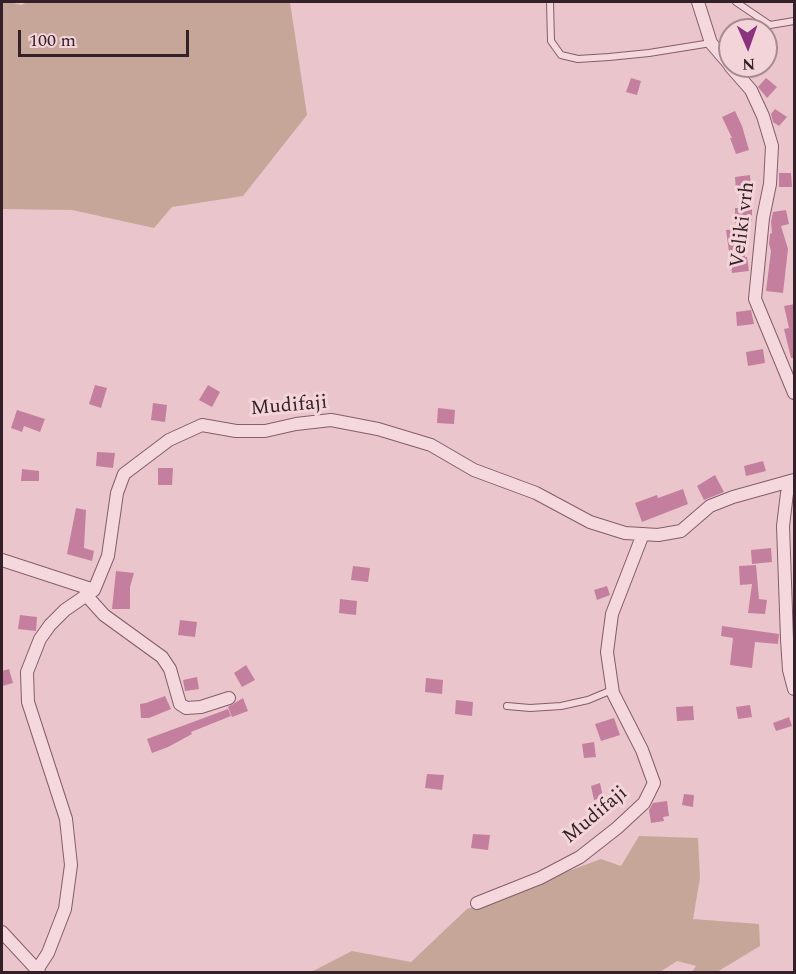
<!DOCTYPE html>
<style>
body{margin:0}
#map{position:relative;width:796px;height:974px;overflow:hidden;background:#eac5cb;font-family:Spectral,serif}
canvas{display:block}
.frame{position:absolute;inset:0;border:3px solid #342028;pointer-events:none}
.north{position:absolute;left:718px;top:18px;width:60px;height:60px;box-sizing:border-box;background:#f2d4d9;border:2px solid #a68c92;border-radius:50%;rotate:178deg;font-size:16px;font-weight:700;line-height:24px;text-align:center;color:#342028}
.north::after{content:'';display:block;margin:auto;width:21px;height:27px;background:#8c3380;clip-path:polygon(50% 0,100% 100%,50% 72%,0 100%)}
.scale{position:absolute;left:18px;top:30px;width:171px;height:27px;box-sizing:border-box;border:3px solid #342028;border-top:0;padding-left:8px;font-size:18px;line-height:21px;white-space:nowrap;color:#342028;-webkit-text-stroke:4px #f2d4d9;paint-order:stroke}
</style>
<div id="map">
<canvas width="796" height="974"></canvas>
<div class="frame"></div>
<div class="north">N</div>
<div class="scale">100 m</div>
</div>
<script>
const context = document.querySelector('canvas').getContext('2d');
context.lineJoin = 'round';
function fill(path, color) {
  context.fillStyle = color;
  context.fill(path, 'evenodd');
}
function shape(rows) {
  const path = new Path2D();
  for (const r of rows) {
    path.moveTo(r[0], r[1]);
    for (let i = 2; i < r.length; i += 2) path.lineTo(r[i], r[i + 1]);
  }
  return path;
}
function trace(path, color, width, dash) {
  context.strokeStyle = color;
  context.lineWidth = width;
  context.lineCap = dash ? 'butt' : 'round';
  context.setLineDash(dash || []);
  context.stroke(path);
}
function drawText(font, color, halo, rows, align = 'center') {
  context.font = font + ' Spectral,serif';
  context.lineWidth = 6;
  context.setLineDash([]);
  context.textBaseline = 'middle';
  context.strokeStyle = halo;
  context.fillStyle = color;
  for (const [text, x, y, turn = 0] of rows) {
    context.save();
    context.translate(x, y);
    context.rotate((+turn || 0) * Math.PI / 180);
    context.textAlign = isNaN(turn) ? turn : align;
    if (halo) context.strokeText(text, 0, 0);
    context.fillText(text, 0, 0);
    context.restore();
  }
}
const green = shape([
 [2,2,10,2,21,5,28,2,290,2,307,115,243,196,172,207,154,228,72,210,2,209],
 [639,836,698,838,700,878,693,919,759,924,760,946,717,972,692,972,696,966,677,961,660,972,311,972,352,951,411,962,467,909,601,859,621,866]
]);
const building = shape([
 [631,78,641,81,637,95,626,92],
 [766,78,777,87,767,98,758,87],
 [775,109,787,117,779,126,773,122,771,114],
 [735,111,742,126,749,150,736,154,730,138,732,138,722,117],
 [779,173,791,173,792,187,779,187],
 [750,175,751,189,736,191,735,177],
 [735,208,752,208,752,222,735,223],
 [786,210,789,224,781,226,788,249,783,293,766,291,771,251,769,244,770,234,772,233,771,222,773,212],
 [743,229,745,257,747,257,749,271,732,273,726,230],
 [795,304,795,358,791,358,784,329,789,328,784,306],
 [751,310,754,324,737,326,736,312],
 [763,349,765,363,748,366,746,352],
 [95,385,107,388,101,408,89,404],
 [208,385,220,392,212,407,199,400],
 [153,403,167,405,165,422,151,420],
 [438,408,455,410,454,424,437,423],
 [17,410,45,419,40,432,24,426,22,432,11,428],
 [97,452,115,453,113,468,96,466],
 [763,461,766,471,746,476,744,466],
 [158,468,173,468,172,485,158,485],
 [22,469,39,471,39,481,21,481],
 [715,475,724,492,704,500,697,486],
 [683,489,688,504,642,522,635,503,657,495,658,498],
 [76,508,86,510,84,548,94,551,92,561,67,554],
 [771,548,772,562,752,564,751,550],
 [756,565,759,599,767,600,765,614,748,613,752,584,740,585,739,566],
 [353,566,370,568,368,582,351,580],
 [116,571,134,573,130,587,130,609,112,609],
 [607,586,610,595,597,600,594,590],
 [340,599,357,601,356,615,339,613],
 [20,615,37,617,36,631,18,629],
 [180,620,197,622,195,637,178,635],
 [722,626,779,634,778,644,755,642,752,668,730,665,733,638,721,636],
 [246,665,255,680,242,687,234,673],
 [9,669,13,683,2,686,2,671],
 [197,677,199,689,185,691,183,680],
 [426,678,443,680,442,694,425,692],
 [165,696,171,709,149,718,141,718,140,704,146,703],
 [243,698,248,711,232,717,228,707],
 [456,700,473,702,472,716,455,714],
 [750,705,752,717,738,719,736,707],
 [693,706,694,720,677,721,676,707],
 [228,709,231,716,191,732,192,734,168,747,152,753,147,739],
 [789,717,792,726,776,731,773,723],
 [614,718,620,735,601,741,595,724],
 [594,742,596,757,584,758,582,744],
 [427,774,444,775,442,790,425,788],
 [600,783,603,797,594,800,591,786],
 [684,794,694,795,693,807,682,805],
 [667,801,669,816,663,817,664,821,651,823,649,810,653,803],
 [473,834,490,835,488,850,471,848]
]);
const service = shape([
 [550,2,551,41,561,55,578,59,609,57,649,53,711,43],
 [736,2,770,25,794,21],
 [507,706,530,708,561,706,588,700,612,690]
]);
const minor = shape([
 [698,2,711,43,730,65],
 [730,66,751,90,763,116,772,146,770,184,763,218,755,299,794,393],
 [794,482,787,493,783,526,787,639,789,670,794,689],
 [2,560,94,590],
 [86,595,104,615,162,657,170,669,180,704,186,708,201,707,229,698],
 [477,903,540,878,580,857,617,828,644,803,654,783,642,750,613,693,607,652,612,614,643,534],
 [2,932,39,972],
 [37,970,48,953,65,909,71,865,66,819,28,702,27,672,40,639,50,625,65,610,94,590,108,556,117,493,124,474,169,440,202,425,236,431,265,431,296,424,331,420,378,429,431,445,474,470,536,493,590,522,625,533,658,535,681,531,710,506,733,497,794,480]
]);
const streetNames = [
 ["Veliki vrh",744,225,-83],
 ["Mudifaji",289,407,-5],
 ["Mudifaji",596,816,-40]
];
fill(green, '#c7a69a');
fill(building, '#c47f9e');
trace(service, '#835d6a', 8);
trace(minor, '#835d6a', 14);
trace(service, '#f5d8dd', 6);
trace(minor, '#f5d8dd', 12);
drawText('20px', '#342028', '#f2d4d9', streetNames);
</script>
